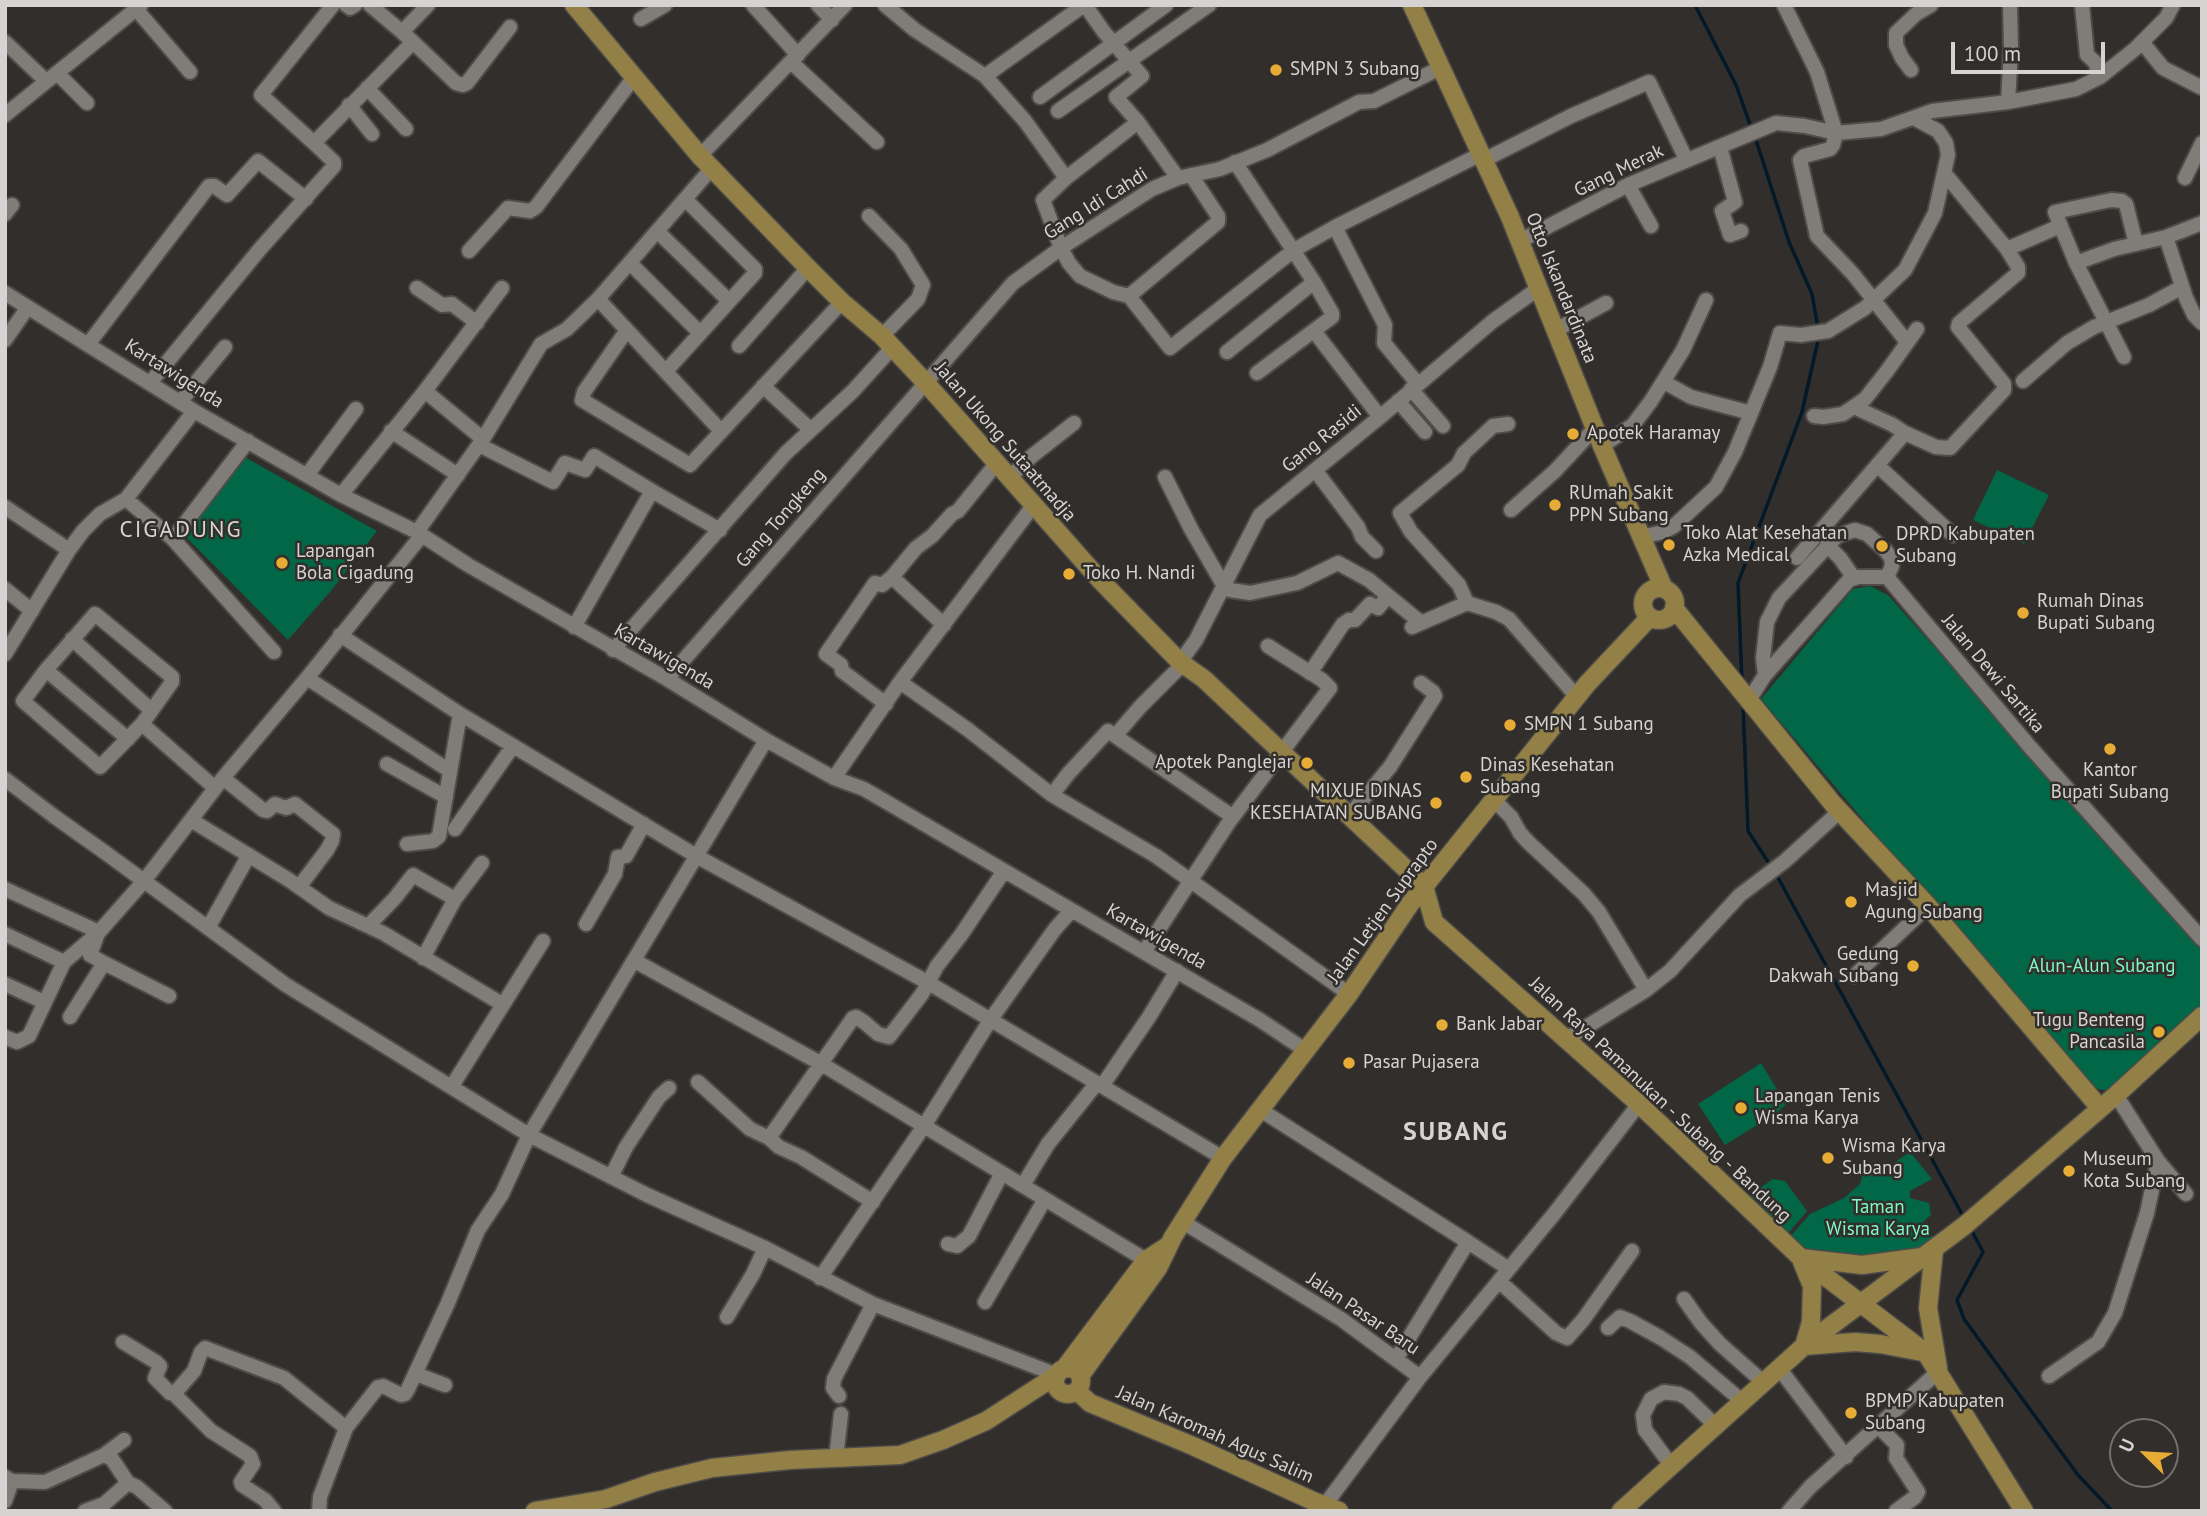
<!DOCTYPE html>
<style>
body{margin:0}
#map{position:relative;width:2207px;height:1516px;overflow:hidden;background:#322e2b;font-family:"PT Sans",sans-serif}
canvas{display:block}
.frame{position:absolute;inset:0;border:7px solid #d6d4d2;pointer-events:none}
.north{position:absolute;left:2109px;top:1418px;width:70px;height:70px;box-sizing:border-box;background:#322e2b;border:2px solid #74706e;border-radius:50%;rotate:294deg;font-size:19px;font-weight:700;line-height:28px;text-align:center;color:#d6d4d2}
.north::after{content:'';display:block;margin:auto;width:24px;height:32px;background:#e7ac36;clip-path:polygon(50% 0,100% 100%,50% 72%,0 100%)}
.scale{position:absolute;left:1951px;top:42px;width:154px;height:32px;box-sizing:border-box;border:4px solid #d6d4d2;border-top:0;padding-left:9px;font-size:21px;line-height:24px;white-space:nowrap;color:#d6d4d2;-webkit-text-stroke:5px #322e2b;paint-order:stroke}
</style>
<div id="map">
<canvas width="2207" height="1516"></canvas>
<div class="frame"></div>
<div class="north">U</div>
<div class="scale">100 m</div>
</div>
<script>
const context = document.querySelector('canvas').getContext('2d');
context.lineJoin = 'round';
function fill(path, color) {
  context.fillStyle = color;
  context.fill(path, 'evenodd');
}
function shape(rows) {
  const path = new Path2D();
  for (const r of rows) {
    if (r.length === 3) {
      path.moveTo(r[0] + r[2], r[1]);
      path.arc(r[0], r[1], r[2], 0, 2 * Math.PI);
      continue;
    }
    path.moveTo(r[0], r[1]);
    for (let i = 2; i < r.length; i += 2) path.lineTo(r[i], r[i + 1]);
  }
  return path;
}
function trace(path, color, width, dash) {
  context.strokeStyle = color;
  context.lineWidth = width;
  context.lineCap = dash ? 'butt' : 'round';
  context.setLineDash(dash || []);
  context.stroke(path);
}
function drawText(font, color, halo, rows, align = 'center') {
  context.font = font + ' "PT Sans",sans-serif';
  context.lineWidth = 5;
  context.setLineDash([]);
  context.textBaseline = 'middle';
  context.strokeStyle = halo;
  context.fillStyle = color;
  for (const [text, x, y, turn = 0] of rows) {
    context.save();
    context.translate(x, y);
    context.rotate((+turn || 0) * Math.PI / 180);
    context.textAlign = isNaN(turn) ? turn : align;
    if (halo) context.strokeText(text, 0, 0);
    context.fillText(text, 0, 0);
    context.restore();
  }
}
const green = shape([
 [241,455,377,531,330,592,288,640,183,534],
 [1997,470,2049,495,2024,544,1973,520],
 [1870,586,1888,595,2202,949,2202,1011,2113,1092,2089,1087,1761,699,1853,589],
 [1761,1063,1786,1104,1778,1112,1725,1145,1698,1104],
 [1910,1152,1932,1179,1910,1191,1910,1198,1929,1203,1931,1215,1923,1222,1929,1236,1942,1236,1920,1250,1861,1259,1804,1253,1788,1239,1810,1214,1844,1198,1860,1184,1865,1166,1889,1166],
 [1773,1179,1785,1181,1807,1211,1785,1237,1744,1199]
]);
const stream = shape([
 [1695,5,1736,85,1752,130],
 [1755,137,1789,242,1812,294,1818,328],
 [1742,682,1738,583,1802,412,1819,336],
 [1743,704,1748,831,1772,868],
 [1776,874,1963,1216],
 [1973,1233,1983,1252,1957,1300,1964,1319,2078,1475,2112,1511]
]);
const minor = shape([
 [346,5,350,8,355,5],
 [370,5,402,32],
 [753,5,798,55],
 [818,5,832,20],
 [885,5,915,30,985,76,1025,121,1066,178,1043,200,1061,248,1069,263,1080,276,1113,292,1129,296,1170,348,1294,250,1335,227,1481,154],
 [1085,5,1104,32,1142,76,1116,97,1138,122,1178,178],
 [1784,5,1817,72,1836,133,1833,145,1830,149,1804,156,1800,160,1817,236,1853,274,1907,342],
 [2082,5,2087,55,2095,62,2100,77],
 [136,9,190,72],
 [641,19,665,5],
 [5,42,46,81],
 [413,42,456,83,463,85,467,83,510,27],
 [2142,42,2163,68,2200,87,2202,85],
 [791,62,877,142],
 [1911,70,1902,58,1896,45,1896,33,1916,14,1931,5],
 [57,73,87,103],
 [985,76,1084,5],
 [367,88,406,129],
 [1040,97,1166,5],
 [2008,102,2011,48,2010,5],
 [349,105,372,134],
 [1058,111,1209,5],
 [5,115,141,5],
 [314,143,261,95,333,5],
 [1720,147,1735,202,1722,211,1730,235,1741,231],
 [700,156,845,5],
 [1484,160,1571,116,1649,82,1686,159],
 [1066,178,1138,122],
 [2185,178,2202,143],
 [1628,185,1651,226],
 [5,214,12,205],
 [869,216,901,249,923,285,918,299,882,336],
 [1335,227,1385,325,1384,343,1417,383],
 [657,231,729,301],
 [2166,237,2186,298,2194,315,2202,323],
 [1520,241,1628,185,1776,123,1805,126,1836,133,1881,129,1932,111,2008,102,2076,89,2100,77,2135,49,2166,18,2173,5],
 [2007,249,2060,226],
 [469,251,508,208,530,211,536,207,635,76],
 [630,263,700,333],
 [2076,263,2114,249,2166,237,2202,223],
 [417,288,442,305,452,304,477,323],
 [5,293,194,411,341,495,417,532,468,565,667,679,766,740,834,778,864,789,1260,1020,1305,1050],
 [1129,296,1218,222,1218,216,1191,175],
 [598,299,721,431],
 [627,330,584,392,582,400,690,465,842,302],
 [1556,330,1606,303],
 [1314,331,1380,417],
 [5,340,28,307],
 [89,343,209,186,214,186,227,195,258,161,306,199],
 [739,346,808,268],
 [1227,352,1314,282,1235,162],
 [2124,357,2076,263,2055,212,2111,200,2122,201,2126,204,2136,244],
 [666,371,755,273,755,269,685,199],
 [1257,373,1332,317,1332,313,1314,282],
 [2023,381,2067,343,2094,327,2149,305,2182,287],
 [1664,382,1691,397,1751,413],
 [150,383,260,249,334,166,334,162,314,143,413,42,402,32,428,5],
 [763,386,811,430],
 [1411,389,1443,426],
 [425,391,483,439],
 [1398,401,1425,432],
 [180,402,225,347],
 [1854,407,1893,425,1905,433],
 [1814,416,1823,417,1843,414,1865,399,1887,371,1917,329],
 [391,431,458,475],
 [479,445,553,482,565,463,585,470,594,456,652,491,574,627],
 [1602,446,1633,425,1651,401,1683,350,1706,300],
 [1877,465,1953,535],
 [1315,470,1358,527,1362,537,1376,551],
 [307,475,356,409],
 [1165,477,1191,529,1224,586,1230,590,1250,593,1297,583,1338,563,1369,580,1420,622],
 [1009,478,1032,456,1074,423],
 [652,491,720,530],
 [341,495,425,391,502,288],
 [126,499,173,539,274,652],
 [5,507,69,550],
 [1511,510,1555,471,1595,428],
 [417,532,483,439,541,344,567,329,598,299,712,168],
 [1641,537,1663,532,1674,526,1716,487,1735,452,1770,367,1780,333,1801,335,1828,331,1865,308,1905,270,1935,213,1948,155,1946,143,1938,131,1914,118],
 [173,539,248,441],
 [1827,545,1840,558,1854,578],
 [1797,558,1905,433,1936,447,1950,448,2004,390,2004,384,1958,327,1959,323,2018,273,2018,267,2007,249,1945,174],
 [892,577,944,625],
 [5,589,32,611],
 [1467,603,1459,585,1411,532,1400,513,1458,465,1464,453,1493,426,1508,424],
 [95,614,172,677,172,682,142,724,100,767,23,701,46,670,95,614],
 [1412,627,1467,603,1496,612,1509,619,1577,697],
 [340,635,460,714,698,857,927,982,1223,1158],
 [72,639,151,710],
 [613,650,786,453,853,391,892,348],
 [5,654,69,550,83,531,100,514,126,499,194,411],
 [1180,662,1196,640,1260,515,1380,417,1493,321,1539,288],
 [46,670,128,739],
 [1310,673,1343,624,1349,620,1355,620,1370,604,1378,608,1388,596],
 [1765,675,1763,658,1767,622,1779,598,1837,536,1855,530,1867,534,1886,551,1891,558,1892,566,1887,577],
 [307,678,450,771],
 [667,679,1013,283,1061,248,1152,189,1178,178,1220,169,1267,150,1359,102,1374,101,1440,68],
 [900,682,967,729,1052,795,1156,856,1349,994],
 [1749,700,1765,675,1849,580,1858,577,1887,577,2030,747,2202,939],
 [886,704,842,671,841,665,826,654,875,583,882,585,892,577,916,548,932,536,952,514,958,511,996,464],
 [142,724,215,788],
 [1115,736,1140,707,1183,664],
 [387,764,446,797],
 [223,778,263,810,267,811,275,804,286,808,295,804,333,834,332,841,327,850,299,887],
 [834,778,900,682,1033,506],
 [5,779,55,817,103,851,286,985,529,1135,647,1195,765,1248,873,1304,1057,1375],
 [1052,795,1068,774,1108,731,1233,817],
 [1494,800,1511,817,1520,833,1528,842,1584,894,1599,912,1646,990,1670,971,1740,895,1785,861,1839,812],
 [1349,816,1390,767,1435,696,1433,692,1421,683],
 [191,820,289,880,329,908,383,933,502,1004],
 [455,829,513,746],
 [407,844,433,841,439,836,460,714],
 [5,889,99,932,144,881,223,778,307,678,422,535],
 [586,924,615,874,618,857,626,856,644,824],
 [368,926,395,898,413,875,455,899],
 [208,928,249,855],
 [5,934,64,962],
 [1144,952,1229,822,1330,688,1322,680,1268,646],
 [423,958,455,899,482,863],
 [635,961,820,1063,1154,1265],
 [104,963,169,996],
 [1854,976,1928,906],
 [5,984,44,1002],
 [70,1017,104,963,90,955,98,933],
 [5,1037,17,1042,29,1036,64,962,99,932],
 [1565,1040,1646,990],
 [698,1082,750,1129,769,1138,779,1147,801,1157,873,1202],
 [452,1086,543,941],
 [1102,1086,1149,1017,1177,971],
 [2116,1095,2158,1161,2186,1194],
 [1259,1109,1468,1242,1396,1359],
 [769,1138,853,1018,856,1017,864,1022,878,1034,889,1037,922,994,937,966,961,935,1004,871],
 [611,1177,626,1147,659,1097,669,1088],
 [1023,1185,1048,1144,1097,1083],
 [1183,1222,1341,1319,1420,1377,1325,1505],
 [1468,1242,1509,1269],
 [948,1244,957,1246,969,1236,1002,1173],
 [820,1278,924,1126,991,1019,1055,929,1071,911],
 [1499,1281,1556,1333,1567,1338,1583,1320,1632,1251],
 [1684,1299,1701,1323,1720,1344,1763,1382],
 [985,1302,1045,1199],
 [727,1317,753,1274,765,1248],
 [1608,1328,1620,1317,1630,1321,1661,1338,1690,1357,1742,1401],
 [123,1342,156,1362,160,1366,155,1378,170,1393,174,1394,194,1371,201,1352,205,1348,284,1378,346,1428],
 [1779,1368,1846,1457],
 [416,1374,445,1385],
 [2049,1376,2098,1342,2115,1313,2147,1213,2158,1161],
 [1420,1377,1554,1214,1639,1104],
 [174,1394,211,1431,250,1456,253,1464,241,1482,242,1485,265,1500,274,1511],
 [839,1396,833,1388,834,1379,873,1304],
 [1878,1426,1897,1445,1896,1458,1918,1492,1915,1497,1896,1511],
 [104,1455,124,1440],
 [836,1458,841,1414],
 [1671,1465,1645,1430,1643,1415,1651,1399,1664,1392,1679,1394,1687,1398,1715,1425],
 [5,1477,12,1481,45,1482,104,1455,112,1459,128,1483,137,1487,165,1511],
 [5,1501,12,1481],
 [85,1511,104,1504,128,1483],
 [319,1511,320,1497,346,1428,378,1387,383,1386,401,1395,405,1394,408,1389,447,1305,478,1230,502,1194,529,1135,766,740],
 [1789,1511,1810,1487,1939,1371]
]);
const major = shape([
 [574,5,700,156,808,268,842,302,882,336,925,382,1101,581,1180,662,1204,679,1424,886,1434,922],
 [1412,5,1510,217,1602,446,1664,589],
 [1659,604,16],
 [1674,608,1833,804,1928,906,2100,1108],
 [1434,922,1639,1104,1801,1258,1926,1353,2024,1511],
 [1934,1250,1928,1308,1938,1368],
 [1801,1258,1862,1265,1922,1257],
 [1801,1259,1812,1286,1811,1322,1804,1346,1855,1342,1880,1344,1922,1352],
 [1068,1381,13],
 [1064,1369,1146,1260,1169,1245],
 [1080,1376,1158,1268,1173,1237,1223,1158,1349,994,1410,904,1587,684,1650,617],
 [1077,1391,1090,1403,1193,1446,1313,1501,1339,1511],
 [535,1511,606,1499,655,1482,712,1468,790,1460,900,1455,943,1440,986,1421,1057,1375],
 [1621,1511,1804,1346,1964,1226,2116,1095,2202,1016]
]);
const markers = [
 [1276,70,7,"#e7ac36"],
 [1573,434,7,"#e7ac36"],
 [1555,505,7,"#e7ac36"],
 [1669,545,7,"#e7ac36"],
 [1882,546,7,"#e7ac36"],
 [282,563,7,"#e7ac36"],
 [1069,574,7,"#e7ac36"],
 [2023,613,7,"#e7ac36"],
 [1510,725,7,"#e7ac36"],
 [2110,749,7,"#e7ac36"],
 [1307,763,7,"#e7ac36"],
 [1466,777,7,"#e7ac36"],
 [1436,803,7,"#e7ac36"],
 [1851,902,7,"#e7ac36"],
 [1913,966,7,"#e7ac36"],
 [1442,1025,7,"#e7ac36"],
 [2159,1032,7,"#e7ac36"],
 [1349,1063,7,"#e7ac36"],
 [1741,1108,7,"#e7ac36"],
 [1828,1158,7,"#e7ac36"],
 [2069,1171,7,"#e7ac36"],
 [1851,1413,7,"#e7ac36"]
];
const poiNames = [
 ["SMPN 3 Subang",1290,70],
 ["Apotek Haramay",1587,434],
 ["RUmah Sakit",1569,494],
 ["PPN Subang",1569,516],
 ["Toko Alat Kesehatan",1683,534],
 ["Azka Medical",1683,556],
 ["DPRD Kabupaten",1896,535],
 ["Subang",1896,557],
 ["Lapangan",296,552],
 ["Bola Cigadung",296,574],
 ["Toko H. Nandi",1083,574],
 ["Rumah Dinas",2037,602],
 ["Bupati Subang",2037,624],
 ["SMPN 1 Subang",1524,725],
 ["Apotek Panglejar",1293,763,"right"],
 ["Dinas Kesehatan",1480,766],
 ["Subang",1480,788],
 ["Kantor",2110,771,"center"],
 ["Bupati Subang",2110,793,"center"],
 ["MIXUE DINAS",1422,792,"right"],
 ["KESEHATAN SUBANG",1422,814,"right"],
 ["Masjid",1865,891],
 ["Agung Subang",1865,913],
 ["Gedung",1899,955,"right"],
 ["Dakwah Subang",1899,977,"right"],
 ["Tugu Benteng",2145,1021,"right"],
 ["Pancasila",2145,1043,"right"],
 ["Bank Jabar",1456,1025],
 ["Pasar Pujasera",1363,1063],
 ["Lapangan Tenis",1755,1097],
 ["Wisma Karya",1755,1119],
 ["Wisma Karya",1842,1147],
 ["Subang",1842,1169],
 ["Museum",2083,1160],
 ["Kota Subang",2083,1182],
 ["BPMP Kabupaten",1865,1402],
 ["Subang",1865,1424]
];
const streetNames = [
 ["Gang Merak",1619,171,-26],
 ["Gang Idi Cahdi",1096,204,-32],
 ["Otto Iskandardinata",1561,288,68],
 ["Kartawigenda",174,374,32],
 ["Gang Rasidi",1322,439,-39],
 ["Jalan Ukong Sutaatmadja",1005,442,49],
 ["Gang Tongkeng",781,518,-49],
 ["Kartawigenda",664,657,30],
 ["Jalan Dewi Sartika",1993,674,50],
 ["Jalan Letjen Suprapto",1383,911,-54],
 ["Kartawigenda",1156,937,30],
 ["Jalan Raya Pamanukan - Subang - Bandung",1660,1100,43],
 ["Jalan Pasar Baru",1363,1314,34],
 ["Jalan Karomah Agus Salim",1215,1435,24]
];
const parkNames = [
 ["Alun-Alun Subang",2102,967],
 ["Taman",1878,1208],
 ["Wisma Karya",1878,1230]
];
const quarterNames = [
 ["CIGADUNG",181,530]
];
const districtNames = [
 ["SUBANG",1456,1133]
];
fill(green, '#016747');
trace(stream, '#031928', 3.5);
trace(minor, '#4f4b48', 18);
trace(major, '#4f4b48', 21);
trace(minor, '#807c78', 14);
trace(major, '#938046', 18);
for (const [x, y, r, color] of markers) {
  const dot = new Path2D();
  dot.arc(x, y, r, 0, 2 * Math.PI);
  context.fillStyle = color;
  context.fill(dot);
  trace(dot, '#322e2b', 2.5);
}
drawText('19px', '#d6d4d2', '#322e2b', poiNames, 'left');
drawText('19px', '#d6d4d2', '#322e2b', streetNames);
drawText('19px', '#7ff9c5', '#322e2b', parkNames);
context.letterSpacing = '2px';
drawText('23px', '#d6d4d2', '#322e2b', quarterNames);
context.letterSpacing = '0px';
context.letterSpacing = '2px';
drawText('bold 26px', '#d6d4d2', '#322e2b', districtNames);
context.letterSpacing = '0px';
</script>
